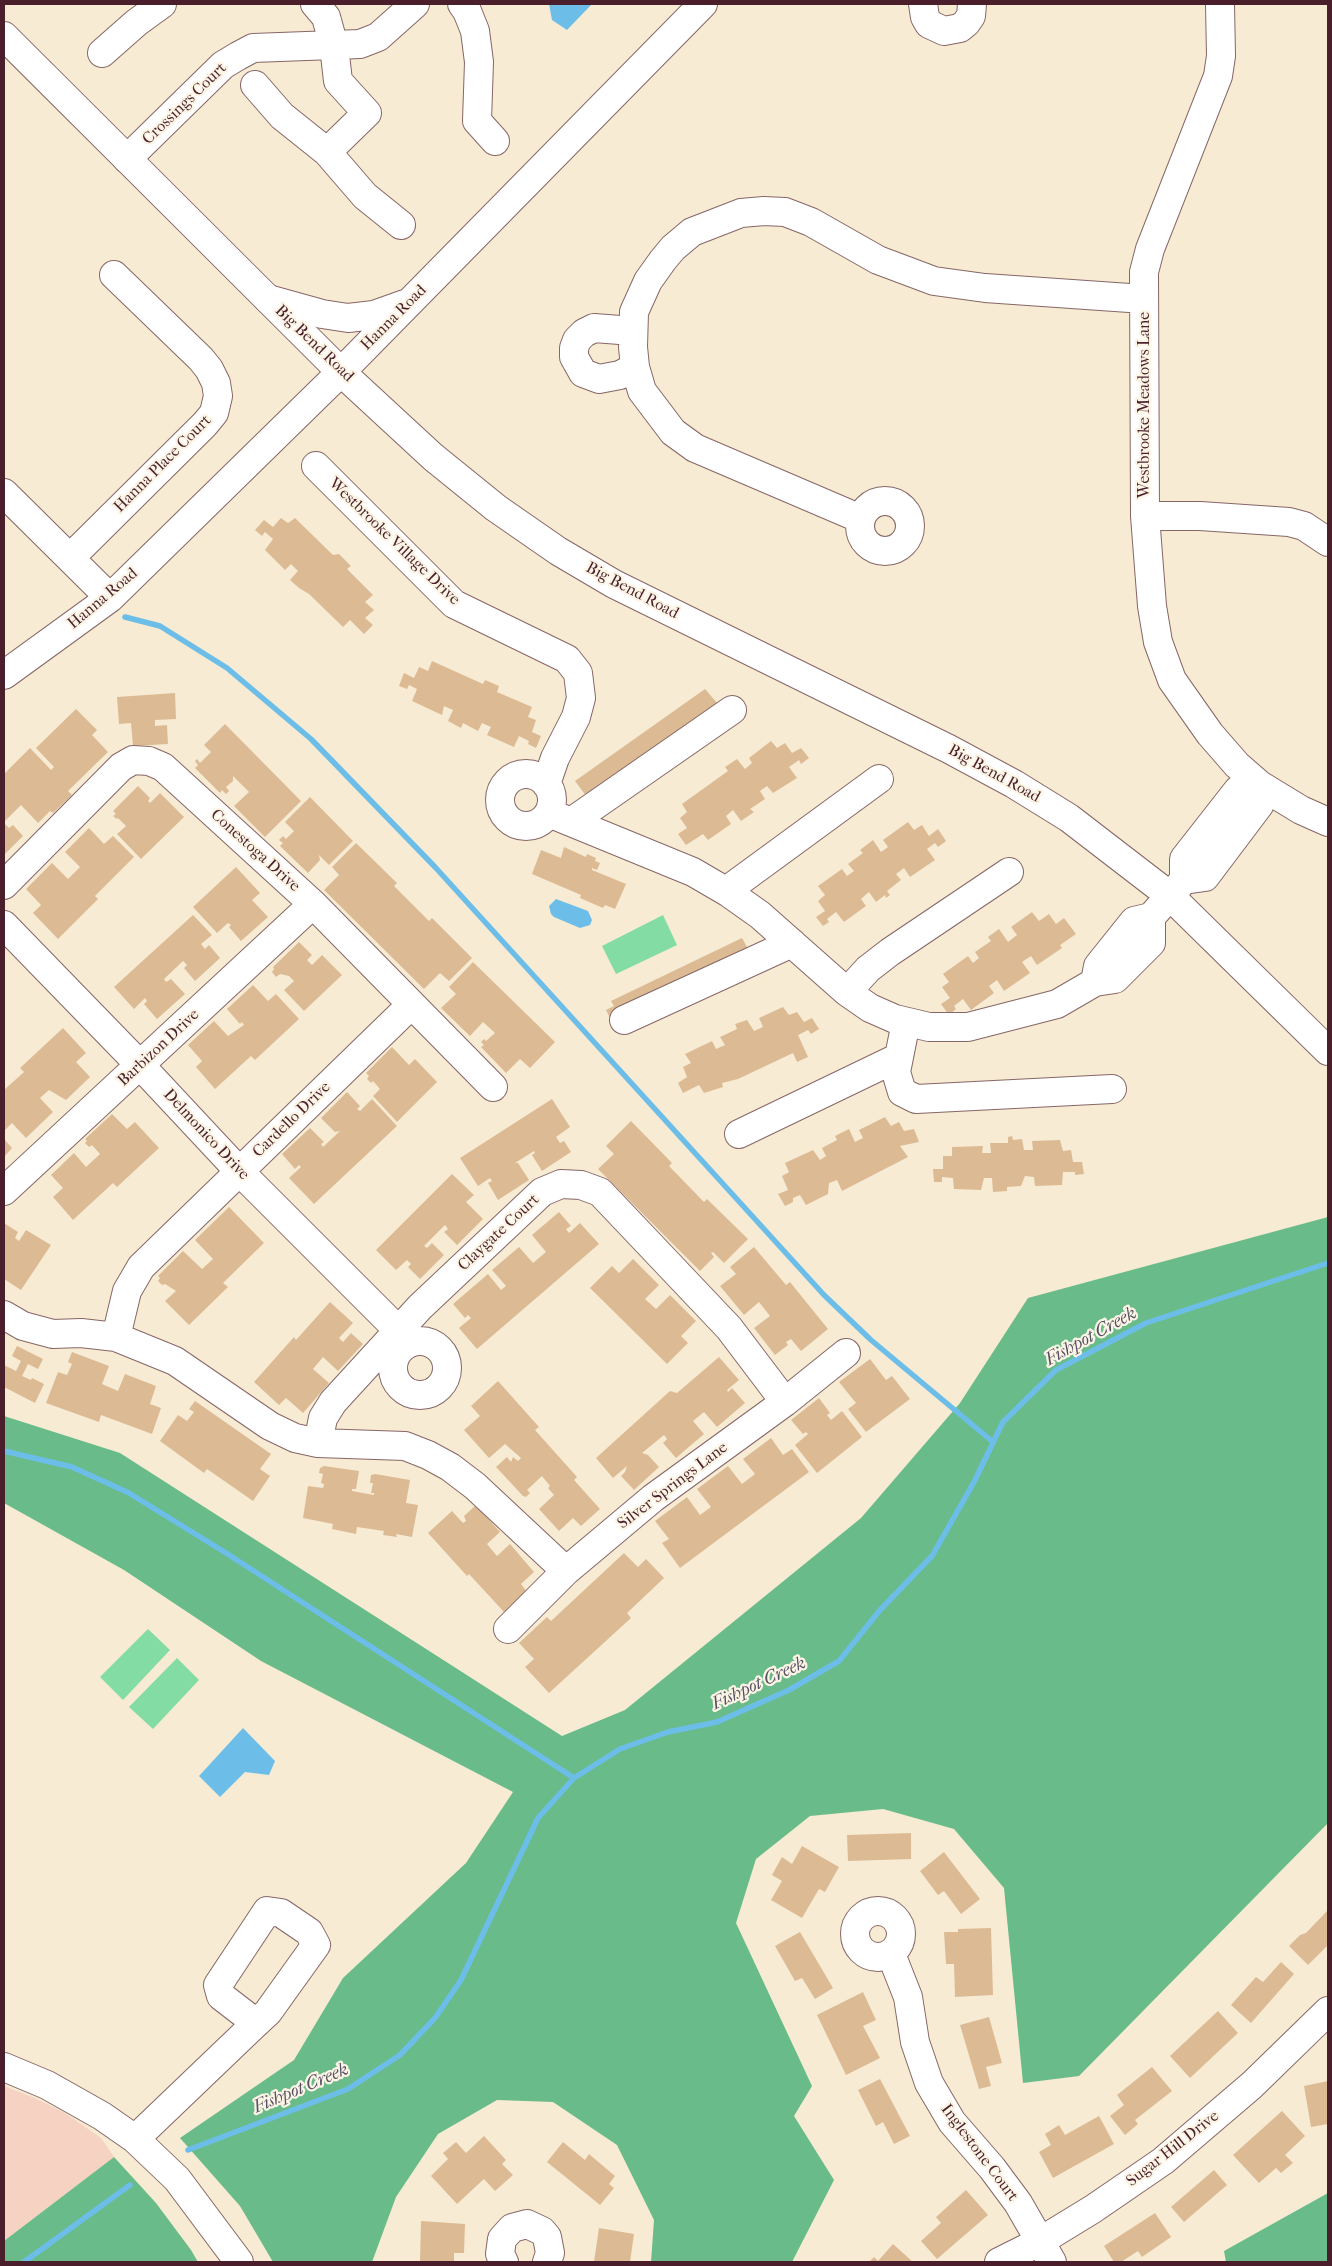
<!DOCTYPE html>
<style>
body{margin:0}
#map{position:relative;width:1332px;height:2266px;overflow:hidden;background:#f7ebd4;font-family:"IM FELL French Canon",serif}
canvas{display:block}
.frame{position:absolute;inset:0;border:5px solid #4a1f2b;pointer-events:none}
</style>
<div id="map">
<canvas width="1332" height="2266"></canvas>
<div class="frame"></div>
</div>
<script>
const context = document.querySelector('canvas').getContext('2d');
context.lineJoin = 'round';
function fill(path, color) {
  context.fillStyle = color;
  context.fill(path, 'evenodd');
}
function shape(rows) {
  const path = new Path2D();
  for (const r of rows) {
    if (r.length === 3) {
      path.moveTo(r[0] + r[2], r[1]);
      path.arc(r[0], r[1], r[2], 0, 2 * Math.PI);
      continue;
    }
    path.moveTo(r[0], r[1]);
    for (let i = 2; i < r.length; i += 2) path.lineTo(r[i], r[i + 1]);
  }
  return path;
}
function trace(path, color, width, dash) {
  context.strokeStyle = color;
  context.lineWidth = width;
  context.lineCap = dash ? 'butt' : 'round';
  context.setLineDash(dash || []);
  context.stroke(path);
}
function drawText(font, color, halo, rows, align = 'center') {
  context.font = font + ' "IM FELL French Canon",serif';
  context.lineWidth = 4.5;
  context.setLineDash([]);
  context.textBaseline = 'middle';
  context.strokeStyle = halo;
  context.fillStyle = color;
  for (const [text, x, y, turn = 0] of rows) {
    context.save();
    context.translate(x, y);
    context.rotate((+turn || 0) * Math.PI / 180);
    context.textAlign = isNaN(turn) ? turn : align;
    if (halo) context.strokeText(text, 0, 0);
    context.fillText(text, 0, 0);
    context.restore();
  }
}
const built = shape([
 [4,2086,35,2098,65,2113,101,2138,114,2157,4,2241]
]);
const green = shape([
 [663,915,677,945,616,974,602,946],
 [148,1629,170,1650,123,1700,100,1677],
 [177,1658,199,1680,153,1729,129,1707]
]);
const forest = shape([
 [1328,1217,1328,1823,1079,2076,1023,2083,1004,1888,954,1829,883,1809,810,1816,756,1859,736,1923,812,2086,794,2116,834,2180,792,2262,651,2262,654,2220,617,2145,553,2102,497,2100,438,2134,396,2197,372,2262,273,2262,240,2206,180,2138,294,2060,343,1978,466,1863,513,1792,261,1661,124,1570,4,1503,4,1416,120,1453,562,1736,625,1710,861,1518,960,1403,1028,1298],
 [114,2157,156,2203,191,2250,198,2262,4,2262,4,2241],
 [1328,2193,1328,2262,1226,2262,1224,2251]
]);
const water = shape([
 [549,4,592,4,567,30,552,20],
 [556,899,588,911,592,920,590,925,580,928,554,917,551,914,549,906],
 [243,1728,275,1761,269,1775,245,1772,220,1797,199,1776]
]);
const stream = shape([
 [125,617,160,626,227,668,311,739,435,867,824,1295,871,1340,993,1442],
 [4,1451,72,1467,129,1493,226,1553,574,1778],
 [188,2150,348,2089,400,2055,435,2018,461,1980,538,1818,574,1778,620,1749,668,1732,717,1722,789,1690,839,1661,880,1610,932,1556,974,1482,1003,1422,1056,1370,1146,1323,1328,1263],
 [24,2262,130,2185]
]);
const building = shape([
 [281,518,288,523,295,518,333,555,339,554,351,566,347,569,373,595,365,602,374,610,365,618,373,625,364,634,350,620,343,627,309,594,299,588,290,580,298,571,291,564,285,570,265,550,273,539,265,532,262,536,255,530,264,520,273,527],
 [432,661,483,684,485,680,499,686,497,692,532,707,528,717,536,720,532,732,541,736,536,748,528,744,529,741,519,736,514,747,487,735,491,727,482,723,478,731,463,723,461,728,448,721,453,710,444,706,442,715,412,701,417,689,409,685,407,689,399,686,404,673,414,678,419,667,428,671],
 [705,689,718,704,587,797,575,781],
 [175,693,176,719,155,720,155,726,167,725,168,744,133,746,131,723,119,724,117,697],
 [76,709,97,730,92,735,108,752,68,791,72,795,53,813,50,811,38,823,21,805,4,822,4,774,30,748,51,770,54,767,36,748],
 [225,724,301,801,265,837,234,806,249,792,233,776,233,781,226,787,229,791,226,794,222,790,220,793,195,768,198,765,195,761,197,759,200,763,211,752,204,745],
 [771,741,777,748,785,743,792,753,801,748,809,758,801,764,799,760,789,767,797,778,773,793,767,786,760,791,765,799,750,809,754,812,741,821,733,810,726,816,731,824,708,840,703,834,686,845,678,834,687,828,680,818,687,812,682,804,728,771,725,767,737,759,745,769,752,763,749,758],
 [138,786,150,798,148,801,150,803,160,793,184,817,141,859,117,834,126,826,118,818,117,819,113,816,116,814,113,811],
 [310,797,353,841,329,865,319,855,320,860,308,873,280,846,283,843,279,840,283,836,286,839,294,831,285,822],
 [908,822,914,830,922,825,929,836,938,829,946,841,938,847,935,843,927,849,935,860,910,877,904,868,896,874,901,880,887,891,890,895,886,898,885,895,876,902,869,892,861,899,866,906,844,922,836,912,827,919,829,922,823,926,816,917,825,911,818,901,825,895,818,886,842,869,847,876,854,871,848,864,863,853,860,850,873,840,881,852,888,847,883,840],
 [4,823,9,828,13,825,23,836,4,855],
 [89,828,104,844,113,836,134,857,95,896,98,899,58,939,33,913,41,905,26,889,52,863,68,879,80,867,65,852],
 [356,843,397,883,394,886,429,921,432,918,472,958,449,981,440,973,424,989,324,890,339,875,332,867],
 [564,847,586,857,587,854,596,858,595,861,600,863,597,870,592,868,592,870,626,884,615,909,605,905,603,908,580,898,581,895,532,874,541,850,561,858],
 [236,867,260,893,252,900,268,917,241,941,229,927,231,925,228,923,217,933,193,907],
 [1032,912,1039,921,1049,914,1056,924,1064,918,1076,934,1060,945,1062,948,1037,965,1031,956,1022,962,1030,973,1004,991,997,980,989,986,994,993,971,1010,963,999,954,1006,956,1009,949,1015,941,1004,950,998,942,987,949,982,943,974,968,956,973,963,979,958,975,952,991,941,988,937,999,929,1008,942,1017,935,1011,927],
 [193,915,212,935,201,944,205,949,209,945,220,958,195,981,184,968,187,965,183,961,164,979,166,982,171,979,185,994,157,1019,144,1004,147,1001,145,998,134,1009,114,987],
 [742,938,751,954,612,1022,606,1010,614,1006,611,1001],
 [299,942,312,955,307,960,312,965,322,955,342,975,304,1011,284,990,294,981,289,976,280,974,276,977,272,972,274,969,273,967],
 [473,962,555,1042,530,1068,520,1059,506,1073,481,1047,484,1045,481,1042,484,1039,486,1041,495,1033,483,1022,470,1036,441,1008,456,994,449,987],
 [253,985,268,1001,276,994,299,1019,255,1060,251,1056,215,1089,196,1067,202,1061,188,1045,214,1021,228,1036,244,1025,242,1022,240,1024,227,1009],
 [783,1007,789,1015,797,1012,804,1022,812,1018,819,1029,811,1034,808,1030,798,1035,808,1057,797,1062,793,1053,738,1079,722,1083,723,1087,704,1093,699,1085,683,1093,678,1083,687,1077,683,1067,691,1063,685,1054,712,1041,716,1049,725,1045,720,1037,737,1029,735,1024,747,1020,754,1031,763,1027,759,1018],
 [63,1028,86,1053,76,1062,90,1077,66,1100,49,1090,40,1098,53,1112,26,1138,12,1123,4,1131,4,1090,24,1072,20,1068],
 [392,1047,409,1065,415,1059,437,1082,397,1122,373,1096,380,1089,373,1081,371,1083,367,1079,369,1076,366,1073],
 [347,1092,360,1106,357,1109,360,1111,372,1099,397,1126,314,1204,289,1178,301,1167,299,1165,295,1169,282,1154,310,1128,324,1142,321,1144,323,1147,340,1131,335,1132,321,1118],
 [552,1099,570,1127,556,1137,560,1143,564,1141,571,1152,542,1171,532,1155,535,1153,534,1151,515,1163,518,1163,529,1180,498,1200,488,1183,492,1181,490,1178,478,1186,460,1158],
 [112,1114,127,1129,135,1122,159,1148,117,1187,113,1183,73,1220,53,1197,63,1188,51,1175,74,1153,86,1167,100,1154,92,1145,89,1147,85,1143,87,1141,85,1139],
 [885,1117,891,1126,899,1122,904,1131,914,1129,919,1142,900,1146,908,1157,842,1191,837,1180,829,1183,828,1194,806,1205,800,1195,793,1198,793,1202,785,1206,778,1194,788,1190,782,1176,789,1172,785,1163,813,1150,820,1160,826,1156,822,1148,837,1140,835,1136,849,1129,855,1142,863,1138,859,1130],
 [631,1121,672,1163,669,1166,704,1202,707,1199,748,1239,724,1263,713,1252,711,1253,714,1257,700,1271,598,1169,614,1154,606,1146],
 [1012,1136,1013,1140,1022,1139,1024,1150,1033,1150,1032,1141,1060,1140,1063,1151,1071,1150,1073,1162,1082,1162,1084,1174,1075,1175,1075,1172,1063,1172,1062,1185,1035,1186,1034,1177,1025,1176,1021,1186,1007,1187,1007,1191,993,1192,992,1178,984,1178,981,1190,954,1189,953,1178,942,1177,942,1182,934,1182,933,1169,943,1169,943,1156,952,1156,952,1147,983,1146,982,1153,991,1153,990,1143,1008,1143,1008,1137],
 [4,1139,12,1148,4,1157],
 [452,1174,474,1195,466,1202,483,1219,457,1245,444,1232,448,1229,445,1225,424,1246,427,1248,432,1243,444,1255,420,1279,408,1267,411,1264,407,1260,396,1270,376,1250],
 [229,1207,264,1243,223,1283,228,1287,189,1325,165,1301,176,1291,165,1284,162,1285,158,1281,160,1278,158,1276,183,1251,202,1269,213,1259,195,1240],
 [559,1212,571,1226,566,1229,569,1233,580,1223,599,1244,477,1349,459,1328,471,1318,468,1315,465,1318,453,1304,488,1274,501,1290,506,1286,492,1270,519,1247,533,1263,546,1252,532,1235],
 [4,1223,18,1232,15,1238,19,1241,26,1230,51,1245,21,1290,4,1279],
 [754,1247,786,1285,790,1282,828,1329,801,1351,791,1339,786,1342,788,1345,775,1355,754,1328,770,1316,759,1302,744,1315,720,1286,736,1274,730,1267],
 [633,1259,659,1285,645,1299,656,1309,670,1295,696,1321,681,1336,688,1343,667,1364,590,1288,612,1266,619,1273],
 [330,1302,353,1323,339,1338,343,1342,351,1333,363,1344,338,1371,323,1357,313,1369,329,1383,303,1413,286,1398,279,1405,254,1382,294,1337,296,1340],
 [17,1346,43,1359,38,1369,28,1364,22,1376,31,1380,32,1378,44,1384,35,1403,4,1387,4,1365,16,1371,21,1361,12,1356],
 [72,1352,109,1366,102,1384,118,1391,125,1374,156,1386,150,1404,161,1408,152,1434,101,1415,99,1422,46,1403,58,1372,67,1375,72,1364,68,1362],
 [719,1357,739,1380,727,1390,728,1392,732,1388,745,1403,717,1427,704,1412,693,1421,704,1434,676,1458,663,1443,667,1439,664,1435,642,1453,648,1455,659,1467,634,1490,621,1476,625,1472,627,1466,613,1478,596,1458,670,1391,677,1393],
 [870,1359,886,1380,892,1376,910,1399,866,1432,848,1409,856,1403,839,1382],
 [498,1381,539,1427,535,1430,577,1477,574,1480,600,1509,581,1526,573,1518,559,1531,539,1509,554,1495,548,1488,550,1486,542,1476,527,1490,530,1493,526,1497,523,1496,496,1467,507,1457,511,1462,513,1457,518,1461,521,1458,505,1444,489,1458,464,1430,480,1416,471,1406],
 [819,1398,830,1413,827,1415,831,1420,842,1411,862,1437,817,1473,795,1445,808,1434,806,1432,803,1434,791,1420],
 [195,1401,271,1454,260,1469,270,1476,253,1501,207,1469,204,1473,160,1441,178,1415,187,1421,194,1412,189,1409],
 [771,1438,783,1455,792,1449,809,1472,680,1568,662,1543,669,1539,655,1521,687,1497,700,1515,711,1507,697,1489,728,1466,742,1484,755,1474,743,1459],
 [324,1466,359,1471,356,1489,352,1489,352,1491,374,1495,374,1493,371,1493,373,1483,370,1483,371,1475,375,1474,410,1480,406,1503,418,1505,412,1537,396,1534,397,1537,383,1535,384,1531,357,1527,356,1534,332,1529,333,1524,303,1518,308,1486,323,1488,324,1484,321,1483,323,1474,319,1473,320,1468],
 [476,1505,500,1532,487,1544,497,1556,510,1544,534,1572,521,1584,527,1592,504,1612,469,1574,467,1576,428,1533,452,1511,463,1523,466,1521,464,1516],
 [624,1553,638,1567,646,1559,664,1578,627,1613,631,1618,549,1693,525,1667,534,1659,519,1643,547,1617,551,1621],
 [911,1833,911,1859,848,1861,847,1835],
 [802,1846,839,1867,825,1892,819,1889,802,1918,771,1900,782,1881,772,1875,782,1857,792,1864],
 [944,1852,980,1899,961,1914,944,1891,938,1895,920,1871],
 [1328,1910,1328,1945,1308,1965,1289,1946,1300,1935,1306,1933],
 [991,1928,993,1995,955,1997,954,1964,946,1964,944,1932,958,1932,958,1929],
 [800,1932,833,1988,815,1999,802,1978,795,1981,775,1946],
 [1281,1962,1294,1974,1251,2023,1231,2005,1256,1977,1263,1982],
 [863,1992,876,2020,863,2026,880,2058,846,2075,817,2015],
 [1218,2011,1238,2033,1190,2078,1170,2056],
 [989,2017,1002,2063,986,2067,991,2086,979,2089,960,2025],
 [1152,2067,1172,2091,1135,2120,1138,2124,1125,2135,1110,2116,1124,2105,1117,2095],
 [880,2079,910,2136,894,2144,883,2122,876,2126,858,2090],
 [1328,2081,1328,2124,1311,2127,1304,2086],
 [1282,2111,1305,2136,1285,2155,1293,2163,1281,2173,1276,2168,1259,2183,1233,2155],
 [1099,2116,1114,2144,1053,2178,1039,2152,1051,2145,1045,2134,1059,2125,1065,2135],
 [484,2136,506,2160,502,2164,513,2175,495,2191,484,2179,457,2204,431,2176,448,2159,443,2153,456,2142,466,2153],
 [563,2142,585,2160,589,2154,615,2176,609,2184,614,2188,600,2205,547,2162],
 [1214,2170,1227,2185,1184,2222,1171,2207],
 [966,2190,988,2215,937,2259,921,2241,941,2223,936,2217],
 [1155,2213,1171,2237,1142,2257,1138,2251,1121,2262,1114,2262,1104,2246],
 [421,2221,465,2224,464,2253,454,2253,454,2262,420,2262],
 [599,2228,634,2234,630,2262,594,2262],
 [893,2244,913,2262,869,2262,874,2257,878,2261]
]);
const minor = shape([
 [315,4,326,17,334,46,338,81,367,113,327,152],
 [462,4,467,11,475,31,479,62,477,121,495,141],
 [923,4,925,17,929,24,944,31,960,28,966,23,971,16,972,4],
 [102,53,136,23,162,4],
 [255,85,282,116,327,152,365,196,401,225],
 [127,159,223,65,238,56,253,48,360,44,378,37,415,4],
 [268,299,322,314,348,318,374,315,405,304],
 [633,331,594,328,584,333,577,340,574,348,574,357,583,373,599,379,620,375,635,367],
 [316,466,454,604,567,659,578,673,581,698,576,717,555,758,546,784],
 [4,493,110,598],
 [885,526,25],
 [1145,516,1200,516,1289,522,1304,526,1328,542],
 [861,519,695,448,673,432,642,391,635,367,633,347,634,312,648,281,663,260,673,248,692,232,741,213,764,211,785,212,811,222,878,260,934,281,985,288,1144,299],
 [70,558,205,424,214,413,218,396,216,383,209,369,201,359,114,275],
 [4,675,110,598,341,372,703,4],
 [526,800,26],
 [1260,785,1301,810,1328,822],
 [549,813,693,872,729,893,760,915,847,992,870,1008,895,1019,929,1027,968,1027,1057,1004,1095,982,1098,966,1134,921,1151,917,1184,880,1184,859,1238,790,1260,785,1237,765,1210,734,1172,680,1158,642,1152,606,1145,516,1144,272,1150,249,1218,76,1221,56,1220,4],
 [571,822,732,710],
 [1184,880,1205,877,1260,804,1260,785],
 [4,885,121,767,133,760,149,761,163,767,313,904,493,1087],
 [726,891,879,779],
 [4,925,140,1065,240,1172,398,1330,405,1345],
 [1095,982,1115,979,1151,943,1151,917],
 [847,992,868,969,890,952,1009,872],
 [624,1020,792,943],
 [906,1022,896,1072,902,1092,916,1099,1112,1089],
 [739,1134,899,1057],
 [4,1191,313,904],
 [4,1315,23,1326,53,1334,81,1333,116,1337,175,1361,270,1426,295,1438,318,1443,405,1446,428,1455,450,1467,475,1486,566,1571],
 [116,1337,127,1291,141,1267,411,1005],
 [420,1368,27],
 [318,1443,323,1418,333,1402,420,1307,542,1192,561,1184,581,1185,600,1192,729,1328,785,1402],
 [508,1629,566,1571,653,1498,785,1402,846,1353],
 [878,1934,23],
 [891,1954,908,1997,915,2042,929,2083,952,2122,992,2168,1018,2203,1052,2262],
 [4,2067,47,2085,102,2116,135,2139,177,2179,239,2262],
 [135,2139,252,2027,268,2012,316,1945,309,1932,281,1913,267,1911,218,1985,221,1996,256,2023],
 [504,2262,500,2254,502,2239,512,2228,527,2224,542,2231,547,2237,550,2253,547,2262],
 [999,2262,1039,2242,1093,2209,1163,2161,1252,2085,1328,2011]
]);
const major = shape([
 [4,36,341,372,433,457,496,508,558,551,614,584,949,749,1014,784,1069,818,1169,895,1328,1051]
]);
const streetNames = [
 ["Crossings Court",185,104,-44],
 ["Hanna Road",394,318,-45],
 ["Big Bend Road",314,344,44],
 ["Westbrooke Meadows Lane",1145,405,-90],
 ["Hanna Place Court",163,464,-45],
 ["Westbrooke Village Drive",394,542,44],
 ["Big Bend Road",632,591,28],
 ["Hanna Road",103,599,-40],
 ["Big Bend Road",994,774,29],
 ["Conestoga Drive",255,851,42],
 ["Barbizon Drive",159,1048,-43],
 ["Cardello Drive",292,1120,-44],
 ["Delmonico Drive",206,1135,47],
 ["Claygate Court",499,1233,-43],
 ["Silver Springs Lane",673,1486,-37],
 ["Sugar Hill Drive",1173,2149,-38],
 ["Inglestone Court",979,2153,53]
];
const waterNames = [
 ["Fishpot Creek",1091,1337,-29],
 ["Fishpot Creek",759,1684,-25],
 ["Fishpot Creek",301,2089,-23]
];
fill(built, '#f6d2c3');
fill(green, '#82dca3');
fill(forest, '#69bc89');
fill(water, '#6cbee8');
trace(stream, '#6cbee8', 5.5);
fill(building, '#dcbb94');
trace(minor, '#876666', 30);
trace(major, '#876666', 30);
trace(minor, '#fff', 28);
trace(major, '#fff', 28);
drawText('16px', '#4a1f2b', '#fcf5e5', streetNames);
drawText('italic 18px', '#544f64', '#fcf5e5', waterNames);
</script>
